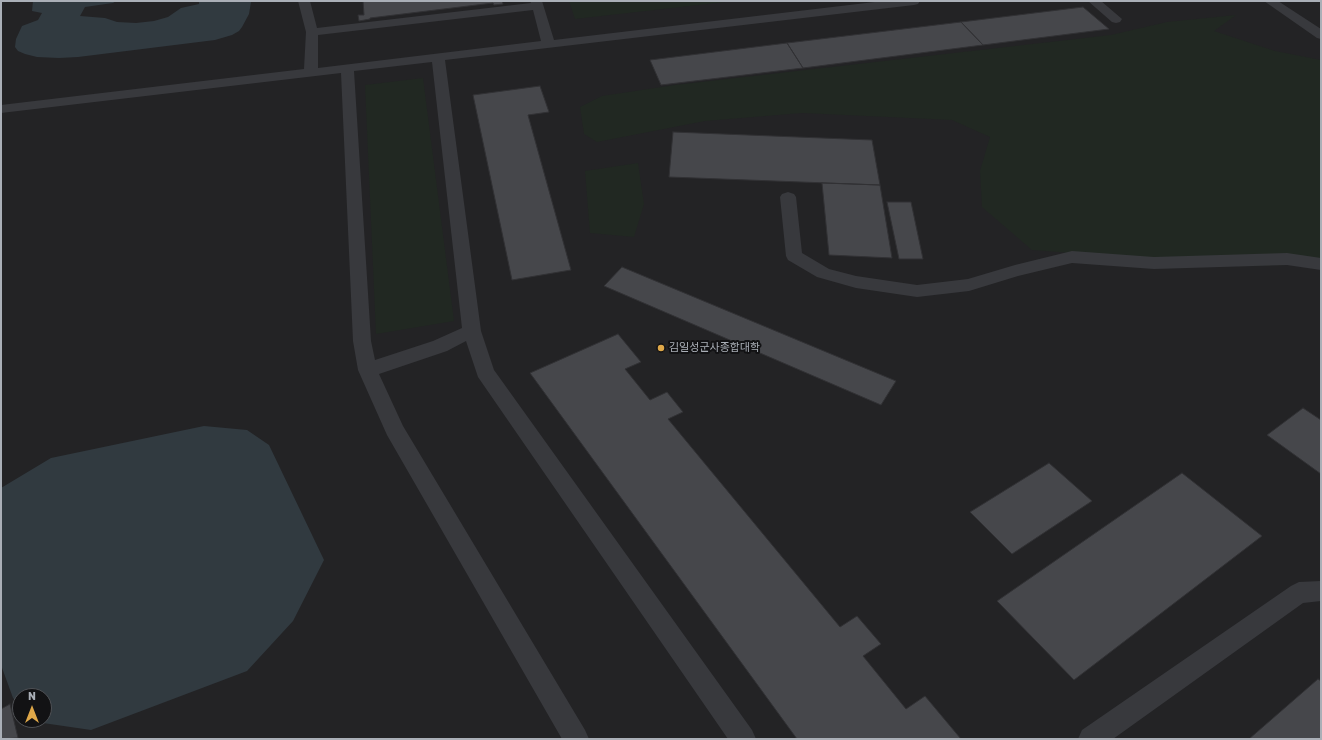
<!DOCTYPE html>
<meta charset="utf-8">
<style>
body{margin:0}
#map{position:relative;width:1322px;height:740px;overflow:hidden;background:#171719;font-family:Rubik,sans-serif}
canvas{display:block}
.frame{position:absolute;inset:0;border:2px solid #aaafb7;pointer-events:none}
.north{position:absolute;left:12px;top:688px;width:40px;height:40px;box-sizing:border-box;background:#121214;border:1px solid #4f5155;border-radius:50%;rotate:0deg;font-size:11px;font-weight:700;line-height:16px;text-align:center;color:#aaafb7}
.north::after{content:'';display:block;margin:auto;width:14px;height:18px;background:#dfa849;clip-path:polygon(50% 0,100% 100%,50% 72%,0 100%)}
</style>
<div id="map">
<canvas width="1322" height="740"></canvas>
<div class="frame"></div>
<div class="north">N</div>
</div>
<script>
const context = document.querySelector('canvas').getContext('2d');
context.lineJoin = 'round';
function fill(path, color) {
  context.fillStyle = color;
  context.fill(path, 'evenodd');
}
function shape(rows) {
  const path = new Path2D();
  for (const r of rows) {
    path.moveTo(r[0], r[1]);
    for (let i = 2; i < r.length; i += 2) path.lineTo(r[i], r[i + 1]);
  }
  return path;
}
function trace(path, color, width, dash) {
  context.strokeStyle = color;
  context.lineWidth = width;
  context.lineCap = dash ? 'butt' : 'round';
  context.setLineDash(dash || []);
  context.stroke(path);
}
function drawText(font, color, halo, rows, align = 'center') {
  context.font = font + ' Rubik,"Noto Sans KR",sans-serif';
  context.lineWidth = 4;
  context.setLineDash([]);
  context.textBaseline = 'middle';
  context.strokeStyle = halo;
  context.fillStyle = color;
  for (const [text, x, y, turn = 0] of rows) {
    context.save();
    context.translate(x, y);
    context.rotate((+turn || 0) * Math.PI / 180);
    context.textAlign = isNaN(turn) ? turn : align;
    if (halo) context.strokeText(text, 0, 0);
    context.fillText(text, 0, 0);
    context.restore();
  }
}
const built = shape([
 [1,1,1321,1,1321,739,1,739],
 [20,696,44,696,44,720,20,720]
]);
const green = shape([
 [569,1,734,1,575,19],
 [1236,15,1214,31,1275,51,1321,60,1321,264,1246,266,1032,250,982,207,980,171,990,137,952,120,802,113,705,121,597,142,584,134,580,107,602,96,675,85,1111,35,1167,22],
 [423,78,454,321,376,334,365,85],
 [638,163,644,204,634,237,590,233,585,171]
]);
const water = shape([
 [33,1,116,1,113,3,85,7,80,16,105,18,117,22,136,23,154,21,168,17,181,8,199,4,199,1,247,1,251,2,249,14,242,27,239,31,232,35,215,40,78,57,59,58,37,57,25,54,18,51,15,47,16,39,22,26,38,20,42,13,32,11],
 [204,426,247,430,269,445,324,560,293,621,247,671,91,730,43,723,39,720,44,720,44,696,20,696,20,704,13,698,1,665,1,488,51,458]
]);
const building = shape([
 [363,1,502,1,503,4,494,5,493,3,370,18,370,19,359,21,358,15,364,15,363,1],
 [1083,7,1109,29,983,45,961,22,1083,7],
 [961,22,983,45,803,68,787,43,961,22],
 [787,43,803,68,661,85,650,60,787,43],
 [540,86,549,112,528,115,571,270,512,280,473,95,540,86],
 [673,132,872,140,880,185,669,177,673,132],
 [822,183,880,185,892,258,829,255,822,183],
 [887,202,911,202,923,259,899,259,887,202],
 [622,267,896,381,881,405,604,286,622,267],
 [618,334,641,362,625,369,650,400,667,392,683,412,668,419,840,627,857,616,881,644,863,656,906,709,925,696,961,739,797,739,530,373,618,334],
 [1303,408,1321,420,1321,474,1267,435,1303,408],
 [1049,463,1092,501,1012,554,970,512,1049,463],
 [1182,473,1262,536,1074,680,997,601,1182,473],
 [1318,679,1321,681,1321,739,1249,739,1318,679],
 [10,704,18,738,1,739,1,709,10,704]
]);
const lane = shape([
 [298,1,310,1,317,28,531,3,530,1,542,1,554,40,883,1,920,1,918,4,914,5,445,60,481,331,494,370,752,730,756,739,728,739,478,377,466,341,447,351,379,374,403,426,585,730,589,739,562,739,387,435,358,370,353,341,341,73,1,113,1,105,304,69,306,32,298,1],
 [533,10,541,41,318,68,318,35,533,10],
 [432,62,462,328,433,341,375,360,371,341,354,71,432,62],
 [1088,1,1101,1,1122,19,1120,22,1116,23,1112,22,1088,1],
 [1264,1,1278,1,1321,29,1321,39,1317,38,1264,1],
 [788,192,794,194,796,197,802,253,829,269,856,276,917,285,968,279,1015,265,1072,251,1154,257,1287,253,1321,258,1321,270,1287,265,1154,269,1072,263,1018,276,969,291,917,297,856,288,817,277,788,260,786,256,780,197,782,194,788,192],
 [1321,581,1321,601,1303,603,1113,739,1078,739,1082,730,1291,586,1299,582,1321,581]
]);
const markers = [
 [661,348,4,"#dfa849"]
];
const poiNames = [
 ["김일성군사종합대학",669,348]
];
fill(built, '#232325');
fill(green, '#212822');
fill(water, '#313a40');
fill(building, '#46474b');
trace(building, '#313134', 1);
fill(lane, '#38393d');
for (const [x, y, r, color] of markers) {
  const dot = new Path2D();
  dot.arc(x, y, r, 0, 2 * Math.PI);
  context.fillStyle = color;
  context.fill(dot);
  trace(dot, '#121214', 1.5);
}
drawText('11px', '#aaafb7', '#121214', poiNames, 'left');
</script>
